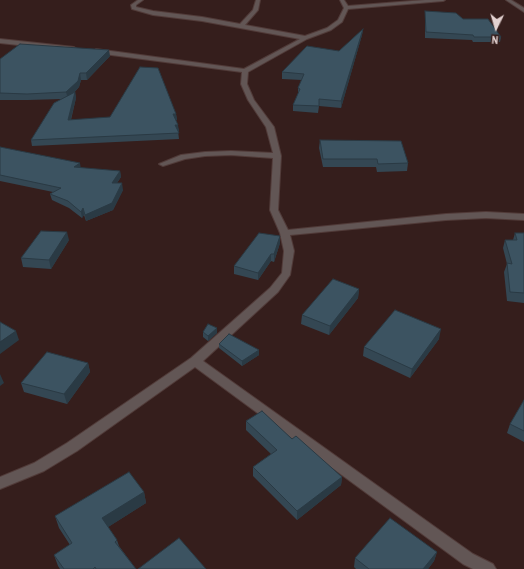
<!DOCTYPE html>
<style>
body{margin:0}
#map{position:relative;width:524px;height:569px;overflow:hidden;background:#351e1c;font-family:"Archivo Narrow",sans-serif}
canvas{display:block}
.north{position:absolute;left:476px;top:8px;width:40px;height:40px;-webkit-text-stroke:3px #351e1c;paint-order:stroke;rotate:185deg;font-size:11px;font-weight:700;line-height:16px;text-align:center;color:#e3d2d1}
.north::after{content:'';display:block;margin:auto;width:14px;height:18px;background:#e3d2d1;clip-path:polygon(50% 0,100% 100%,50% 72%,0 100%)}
</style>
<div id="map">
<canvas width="524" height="569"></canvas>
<div class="north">N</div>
</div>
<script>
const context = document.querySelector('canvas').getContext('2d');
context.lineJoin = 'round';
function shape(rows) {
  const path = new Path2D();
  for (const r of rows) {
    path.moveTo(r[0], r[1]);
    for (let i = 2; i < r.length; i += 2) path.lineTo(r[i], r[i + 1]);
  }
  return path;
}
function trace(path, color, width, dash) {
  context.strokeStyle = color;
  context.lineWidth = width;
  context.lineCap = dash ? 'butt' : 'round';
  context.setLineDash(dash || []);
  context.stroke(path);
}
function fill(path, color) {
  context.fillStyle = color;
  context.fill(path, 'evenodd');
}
const street = shape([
 [138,0,143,0,136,5,136,7,153,11,202,17,240,24,253,10,256,0,260,0,258,10,245,25,305,36,327,28,338,20,344,8,340,0,344,0,348,6,425,0,445,0,443,1,348,9,342,22,331,30,307,39,248,72,247,84,254,100,274,127,281,156,278,210,288,230,446,214,486,212,524,214,524,220,486,218,446,220,290,235,294,251,290,275,278,292,203,361,442,532,473,554,493,564,496,569,473,569,463,564,195,367,77,451,44,471,0,489,0,477,34,463,67,443,191,358,270,288,282,273,284,251,280,233,270,210,273,158,231,155,205,156,185,159,163,166,159,164,181,155,205,152,231,151,273,153,266,127,248,100,241,84,242,72,96,53,93,51,96,49,244,69,300,39,202,21,153,15,132,9,131,5,138,0],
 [506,0,511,0,524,8,524,12,506,0],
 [0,39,74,47,77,49,74,51,0,43,0,39]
]);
const wall = shape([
 [425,11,463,19,501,37,500,42,473,42,472,40,425,38],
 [363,29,362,35,341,108,319,106,318,113,293,111,293,105,298,94,298,88,302,80,282,79,282,72,339,51],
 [110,56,87,80,81,80,79,87,73,94,75,92,76,98,71,120,176,114,177,120,176,120,179,131,178,131,179,139,32,146,31,140,62,99,28,100,0,100,0,59],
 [320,140,408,163,407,171,377,172,376,167,323,167,319,148],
 [0,147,81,168,120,171,121,177,117,183,123,190,113,210,86,221,84,215,82,218,69,208,52,200,50,194,53,192,0,181],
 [515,233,524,233,524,303,507,301,504,272,507,264,503,248,505,240,513,240],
 [69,240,51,269,23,267,21,258],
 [280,243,274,262,271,261,258,280,234,274,234,266],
 [359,289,358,298,329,335,301,324,302,315],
 [217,328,217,333,208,341,203,337,203,332],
 [439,339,410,378,363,356,364,347],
 [219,344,259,350,259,355,242,366,219,348],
 [88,363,90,372,67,404,24,392,21,383],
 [524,400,524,442,507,433,510,424],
 [246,421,292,439,342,477,341,485,297,520,253,476,253,467,271,454,246,430],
 [144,492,146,503,108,527,117,540,119,546,136,569,60,569,58,566,54,555,70,545,59,528,55,516],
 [437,552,434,561,428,569,356,569,354,567,355,558]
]);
const shadedWall = shape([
 [363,29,362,35,341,108,341,101],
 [109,50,110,56,87,80,86,73],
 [80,73,81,80,79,87,68,99,66,92],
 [75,92,76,98,69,126,68,120],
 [173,114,176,114,177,120,174,120],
 [175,125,178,125,179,131,176,131],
 [80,163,81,169,74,167],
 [120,171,121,177,113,189,112,183],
 [122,183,123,190,113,210,86,221,85,215],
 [83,208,84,215,82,218,81,212],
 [67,232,69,240,51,269,49,260],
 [280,236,280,243,274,262,274,254],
 [271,254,271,261,258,280,258,273],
 [359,289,358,298,329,335,330,326],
 [217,328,217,333,208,341,208,336],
 [441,329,439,339,410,378,412,369],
 [16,331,19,340,0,354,0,342],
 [259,350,259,355,242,366,242,361],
 [88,363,90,372,67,404,64,394],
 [0,374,4,383,0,386],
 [342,477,341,485,297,520,297,511],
 [144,492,146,503,105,529,102,518],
 [437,552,434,561,428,569,423,569]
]);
const building = shape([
 [425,11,456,13,463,19,488,19,501,37,474,37,473,35,426,32,425,11],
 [363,29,341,101,319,99,319,106,293,105,300,89,298,88,304,74,282,72,307,46,339,51,363,29],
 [20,44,109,50,86,73,80,73,78,81,66,92,27,94,0,93,0,59,20,44],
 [140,67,158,68,176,114,173,114,178,125,175,125,179,133,31,140,54,103,75,92,68,120,110,117,140,67],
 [320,140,401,141,408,163,378,164,377,159,323,159,320,140],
 [0,147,80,163,74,167,120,171,112,183,122,183,112,203,85,215,83,208,81,212,68,201,50,194,61,188,0,175,0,147],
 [41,231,67,232,49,260,21,258,41,231],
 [259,233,280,236,274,254,271,254,258,273,234,266,259,233],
 [515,233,524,233,524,293,510,292,507,263,512,264,505,240,517,240,515,233],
 [333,279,359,289,330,326,302,315,333,279],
 [395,310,441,329,412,369,364,347,395,310],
 [0,322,16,331,0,342,0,322],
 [208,324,217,328,208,336,203,332,208,324],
 [229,334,259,350,242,361,219,344,229,334],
 [47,352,88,363,64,394,21,383,47,352],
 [524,400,524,431,510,424,524,400],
 [262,411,292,439,296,436,342,477,297,511,253,467,277,450,246,421,262,411],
 [129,472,144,492,102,518,117,540,115,542,136,569,96,569,95,567,93,569,64,569,54,555,72,543,55,516,129,472],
 [390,518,437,552,423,569,369,569,355,558,390,518],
 [179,538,206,569,138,569,179,538]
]);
trace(street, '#513b39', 2);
fill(street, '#625655');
fill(wall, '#344753');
fill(shadedWall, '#2a3a44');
fill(building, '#3c5361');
trace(building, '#2a3a44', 1);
</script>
